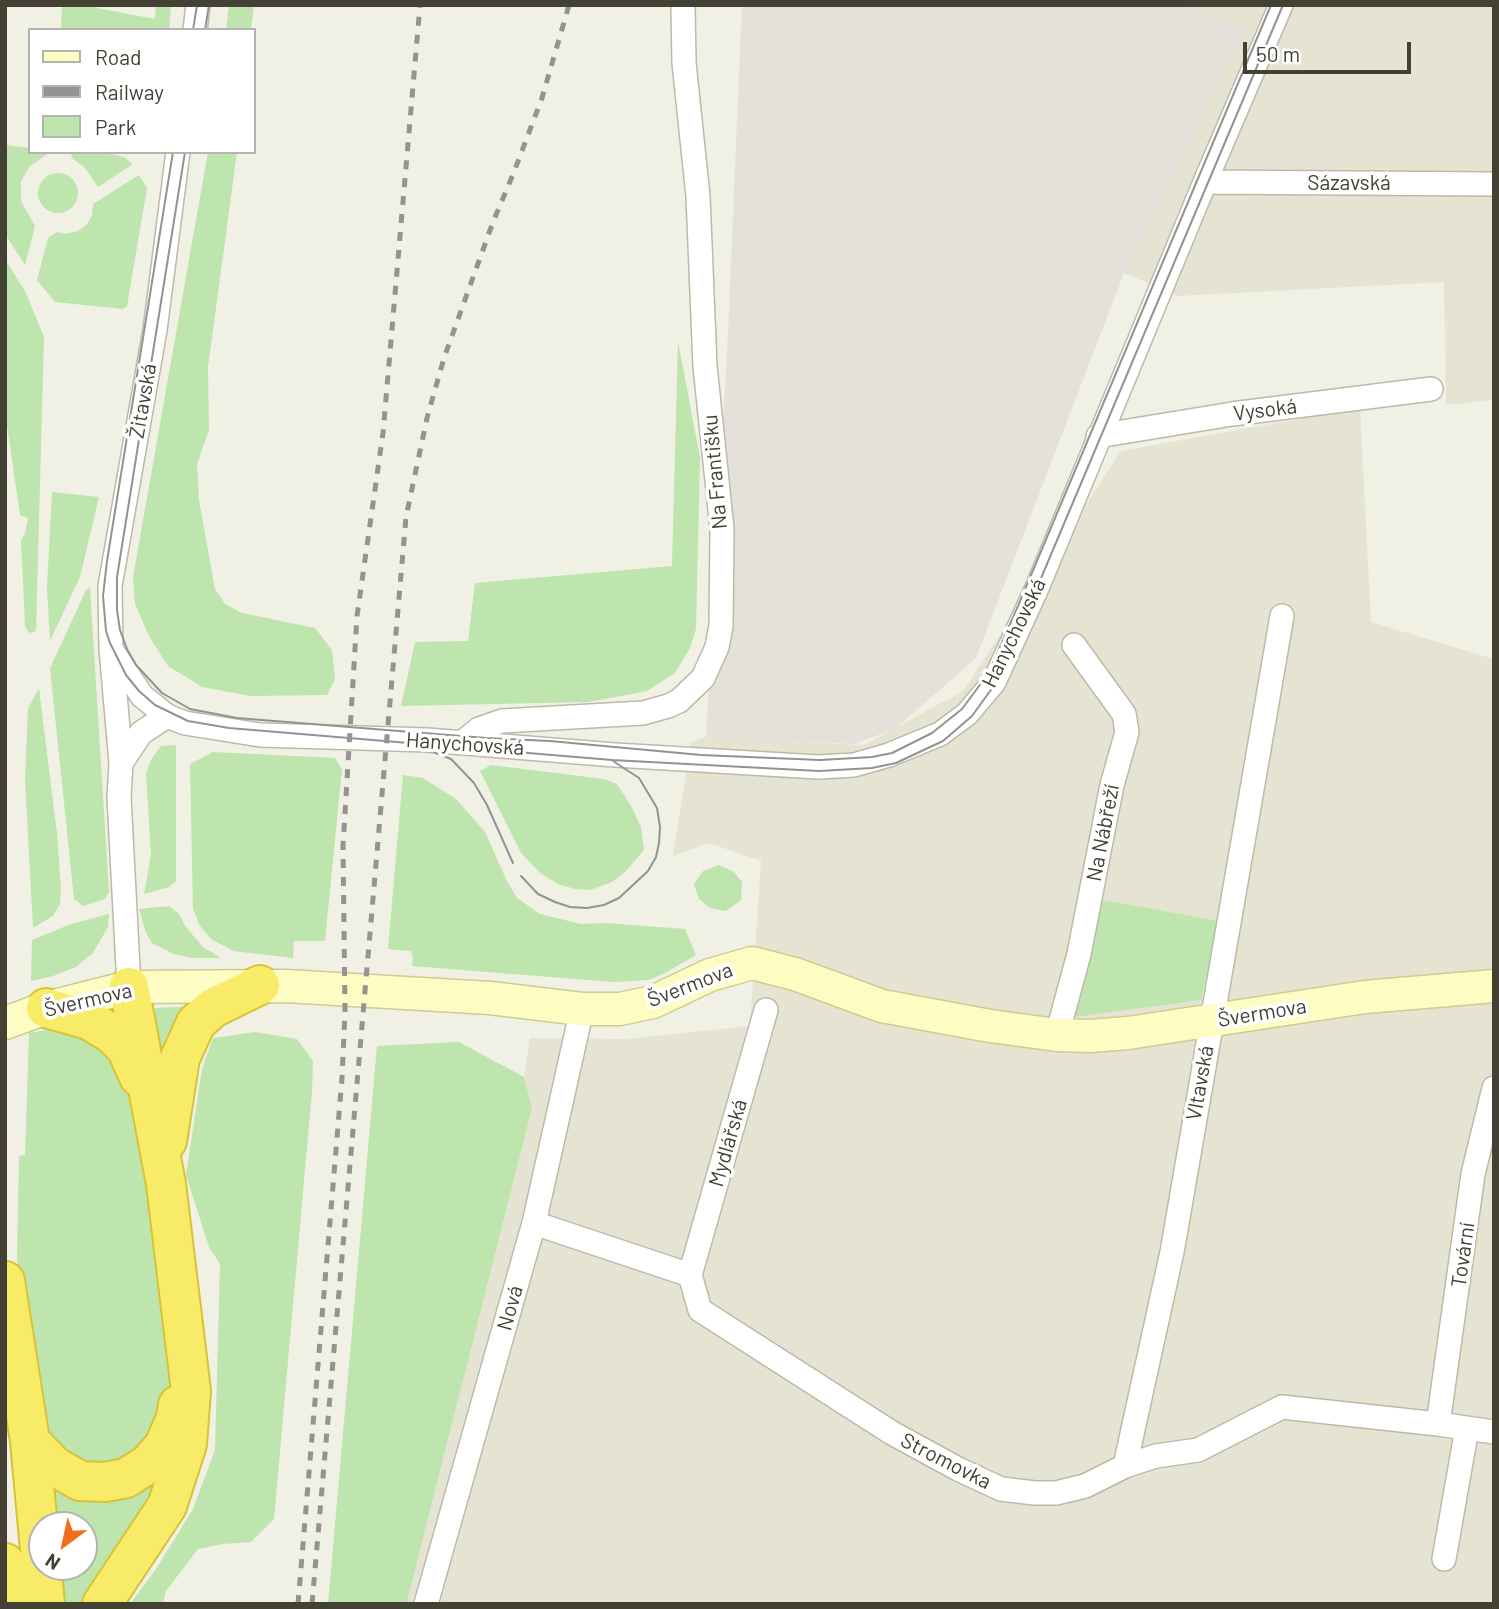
<!DOCTYPE html>
<meta charset="utf-8">
<style>
body{margin:0}
#map{position:relative;width:1499px;height:1609px;overflow:hidden;background:#f1f0e4;font-family:Barlow,sans-serif}
canvas{display:block}
.frame{position:absolute;inset:0;border:7px solid #434134;pointer-events:none}
.legend{position:absolute;left:28px;top:28px;width:228px;height:126px;box-sizing:border-box;background:#fff;border:2px solid #b4b3ae;margin:0;padding:9px 12px;list-style:none;font-size:21px;color:#434134}
.legend li{display:flex;align-items:center;gap:14px;height:35px}
.legend b{width:35px;border:2px solid #b4b3ae}
.north{position:absolute;left:28px;top:1511px;width:70px;height:70px;box-sizing:border-box;background:#fff;border:2px solid #b4b3ae;border-radius:50%;rotate:213deg;font-size:19px;font-weight:700;line-height:28px;text-align:center;color:#434134}
.north::after{content:'';display:block;margin:auto;width:24px;height:32px;background:#f26f1a;clip-path:polygon(50% 0,100% 100%,50% 72%,0 100%)}
.scale{position:absolute;left:1243px;top:42px;width:168px;height:32px;box-sizing:border-box;border:4px solid #434134;border-top:0;padding-left:9px;font-size:21px;line-height:24px;white-space:nowrap;color:#434134;-webkit-text-stroke:5px #fff;paint-order:stroke}
</style>
<div id="map">
<canvas width="1499" height="1609"></canvas>
<div class="frame"></div>
<ul class="legend">
<li><b style="height:9px;background:#fcfcc3"></b>Road</li>
<li><b style="height:9px;background:#939393"></b>Railway</li>
<li><b style="height:19px;background:#bee5ad"></b>Park</li>
</ul>
<div class="north">N</div>
<div class="scale">50 m</div>
</div>
<script>
const context = document.querySelector('canvas').getContext('2d');
context.lineJoin = 'round';
function fill(path, color) {
  context.fillStyle = color;
  context.fill(path, 'evenodd');
}
function shape(rows) {
  const path = new Path2D();
  for (const r of rows) {
    if (r.length === 3) {
      path.moveTo(r[0] + r[2], r[1]);
      path.arc(r[0], r[1], r[2], 0, 2 * Math.PI);
      continue;
    }
    path.moveTo(r[0], r[1]);
    for (let i = 2; i < r.length; i += 2) path.lineTo(r[i], r[i + 1]);
  }
  return path;
}
function trace(path, color, width, dash) {
  context.strokeStyle = color;
  context.lineWidth = width;
  context.lineCap = dash ? 'butt' : 'round';
  context.setLineDash(dash || []);
  context.stroke(path);
}
function drawText(font, color, halo, rows, align = 'center') {
  context.font = font + ' Barlow,sans-serif';
  context.lineWidth = 7;
  context.setLineDash([]);
  context.textBaseline = 'middle';
  context.strokeStyle = halo;
  context.fillStyle = color;
  for (const [text, x, y, turn = 0] of rows) {
    context.save();
    context.translate(x, y);
    context.rotate((+turn || 0) * Math.PI / 180);
    context.textAlign = isNaN(turn) ? turn : align;
    if (halo) context.strokeText(text, 0, 0);
    context.fillText(text, 0, 0);
    context.restore();
  }
}
const residential = shape([
 [1185,5,1494,5,1494,400,1446,405,1444,282,1178,296,1124,273,1245,29],
 [1360,408,1371,622,1494,659,1494,1604,405,1604,532,1108,524,1077,530,1038,627,1039,750,1026,761,861,709,843,673,856,691,742,706,737,864,745,963,691,1121,451]
]);
const industrial = shape([
 [742,5,1185,5,1245,29,1124,273,976,658,895,729,854,744,706,737,728,333]
]);
const green = shape([
 [62,5,97,5,97,8,155,19,156,5,171,5,169,30,61,30],
 [229,5,254,5,251,30,226,30],
 [5,145,30,148,30,152,50,152,29,167,21,182,21,201,35,226,25,265,5,234],
 [74,152,101,152,124,157,133,164,98,187,85,168,72,158,71,153],
 [208,152,237,152,208,367,209,430,197,464,199,500,215,589,225,604,242,613,315,628,332,650,335,679,327,695,251,696,202,687,168,666,150,638,135,604,133,577],
 [58,193,20],
 [139,175,147,188,127,306,123,309,55,302,37,280,48,238,57,232,66,234,78,231,87,224,92,216,93,204],
 [5,259,26,293,44,337,36,631,29,633,25,626,21,541,25,533,28,518,20,515,5,412],
 [678,341,700,458,696,629,690,648,675,673,647,691,589,702,401,706,415,642,468,641,475,583,672,566],
 [52,492,99,497,80,577,50,641,47,588],
 [90,588,109,892,105,899,83,906,74,899,50,668,86,590],
 [39,688,57,833,61,889,60,904,53,916,33,928,25,779,28,708],
 [176,745,176,881,169,887,144,894,151,854,146,773,152,758,161,746],
 [213,752,335,758,342,769,325,941,294,941,293,958,233,951,211,939,200,926,193,909,190,764],
 [491,765,604,779,617,784,631,806,641,827,644,850,626,871,612,882,590,890,575,889,558,884,540,873,521,853,480,771],
 [403,775,423,778,456,799,485,832,506,879,517,898,540,914,581,924,605,923,685,929,696,955,667,972,649,980,613,982,412,966,413,958,411,951,388,949],
 [719,865,734,872,742,882,741,900,726,911,710,908,699,899,694,884,703,871],
 [1103,900,1219,921,1201,1000,1074,1017],
 [169,906,179,914,185,926,203,947,221,958,191,958,174,954,152,943,146,933,139,909],
 [109,914,108,927,93,953,76,967,53,976,31,981,32,940,71,924],
 [198,1006,161,1062,154,1008],
 [63,1027,84,1029,123,1068,140,1129,173,1382,168,1411,147,1447,110,1467,64,1459,35,1419,17,1259,19,1156,25,1155,29,1033],
 [255,1032,297,1039,313,1061,312,1091,274,1519,251,1542,223,1544,198,1549,166,1591,163,1604,130,1604,156,1569,193,1509,215,1450,220,1264,209,1247,186,1175,202,1069,213,1038],
 [459,1042,524,1077,532,1108,407,1601,405,1604,328,1604,377,1046],
 [169,1473,79,1604,54,1604,51,1567,84,1567,84,1525,47,1525,49,1486,81,1499]
]);
const street = shape([
 [195,30,198,5],
 [1205,182,1494,184],
 [1098,436,1232,414,1431,389],
 [111,649,142,696,167,716,185,723,260,735,427,740,615,755,818,767,854,765,889,755,940,734,967,714,994,682,1037,588,1205,182,1281,5],
 [462,743,479,729,502,721,643,713,668,706,679,701,703,678,717,647,721,626,722,529,705,366,698,196,684,63,683,5],
 [121,763,141,733,167,716],
 [129,987,119,797,121,763,111,649,110,586,155,330,178,152],
 [1057,1035,1079,954,1112,785,1127,732,1124,714,1074,645],
 [534,1223,690,1275],
 [690,1275,700,1310,892,1433,958,1469,1001,1489,1035,1493,1056,1493,1085,1486,1125,1466,1156,1456,1198,1450,1282,1407,1438,1424,1494,1432],
 [690,1275,766,1010],
 [1438,1424,1473,1174,1494,1088],
 [1125,1466,1172,1252,1282,616],
 [1444,1559,1467,1428],
 [426,1604,534,1223,582,1009]
]);
const secondary = shape([
 [5,1023,46,1008,129,987,286,986,490,998,582,1009,620,1009,653,1002,710,975,752,963,795,974,882,1006,990,1026,1057,1035,1090,1036,1128,1033,1365,997,1494,986]
]);
const highway = shape([
 [46,1008,89,1020,112,1034,126,1048,139,1077],
 [167,1141,180,1058,196,1023,213,1008,260,985],
 [5,1281,30,1441,45,1604],
 [30,1441,54,1466,80,1481,105,1482,126,1478,148,1464,164,1446,176,1418,178,1405],
 [5,1563,8,1604],
 [102,1604,167,1506,187,1444,191,1391,166,1184,129,987]
]);
const tram = shape([
 [193,30,197,5],
 [205,30,209,5],
 [173,152,107,561,103,596,106,631,110,643,126,675,139,691,155,705,188,721,229,728,612,760,819,771,872,768,896,763,943,741,972,716,998,680,1283,5],
 [185,152,117,577,117,610,120,630,127,649,136,665,162,693,190,709,237,718,486,738,550,741,701,755,820,760,872,757,892,753,932,733,962,709,988,674,1018,606,1271,5],
 [428,750,451,759,474,783,487,805,513,863],
 [521,876,538,894,555,902,570,907,587,908,604,905,619,898,648,871,656,857,659,843,660,827,657,808,639,778,613,761]
]);
const rail = shape([
 [298,1604,342,1078,345,1011,343,846,357,616,383,433,420,5],
 [312,1604,406,517,427,418,444,358,493,222,514,172,542,98,569,5]
]);
const streetNames = [
 ["Sázavská",1349,183],
 ["Žitavská",143,401,-80],
 ["Vysoká",1265,410,-7],
 ["Na Františku",715,472,-95],
 ["Hanychovská",1014,633,-64],
 ["Hanychovská",465,744,4],
 ["Na Nábřeží",1103,833,-79],
 ["Švermova",690,985,-21],
 ["Švermova",88,1000,-13],
 ["Švermova",1262,1013,-9],
 ["Vltavská",1200,1083,-80],
 ["Mydlářská",728,1143,-74],
 ["Tovární",1463,1255,-82],
 ["Nová",510,1308,-74],
 ["Stromovka",946,1461,27]
];
fill(residential, '#e5e4d2');
fill(industrial, '#e3e1d9');
fill(green, '#bee5ad');
trace(street, '#bcbaa7', 26);
trace(secondary, '#cdcc92', 35);
trace(highway, '#d7c338', 42);
trace(street, '#fff', 23);
trace(secondary, '#fcfcc3', 32);
trace(highway, '#f8eb68', 38);
trace(tram, '#939393', 2);
trace(rail, '#939393', 5, [9, 9]);
drawText('21px', '#434134', '#fff', streetNames);
</script>
